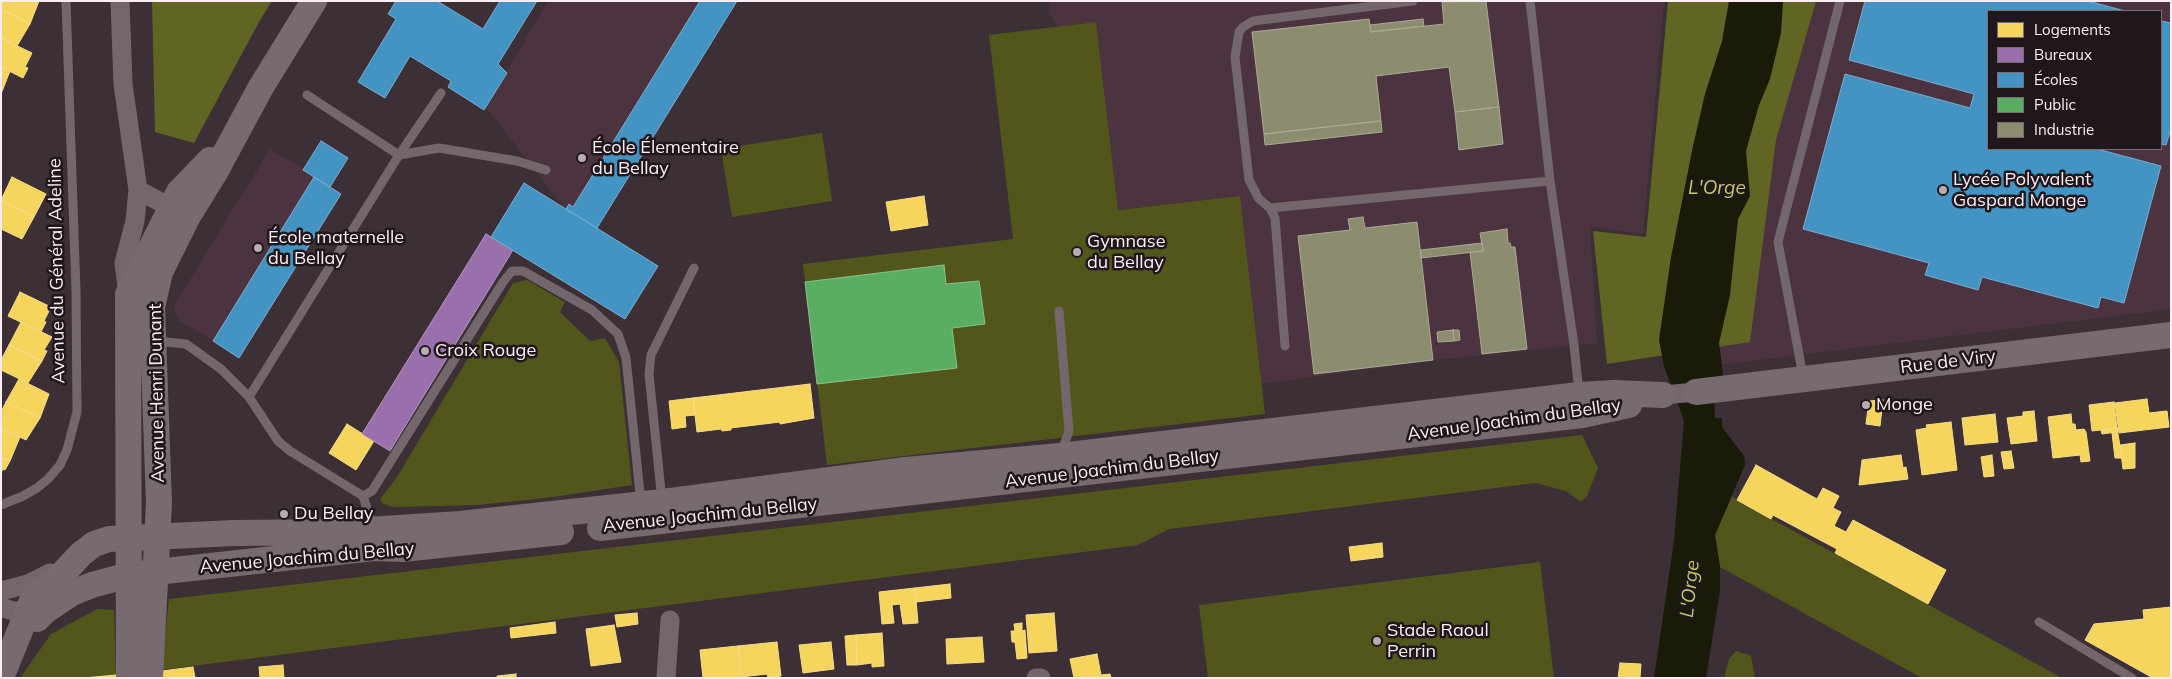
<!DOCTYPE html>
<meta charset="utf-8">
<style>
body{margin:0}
#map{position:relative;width:2172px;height:679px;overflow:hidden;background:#3c3036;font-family:Mulish,sans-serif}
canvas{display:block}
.frame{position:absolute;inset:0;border:2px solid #fbedf4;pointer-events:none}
.legend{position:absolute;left:1987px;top:10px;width:175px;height:140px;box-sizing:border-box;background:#20171c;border:1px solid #786d72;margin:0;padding:6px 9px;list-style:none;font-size:15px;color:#fbedf4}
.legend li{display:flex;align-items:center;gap:10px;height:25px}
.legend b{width:25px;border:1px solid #786d72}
</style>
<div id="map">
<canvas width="2172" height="679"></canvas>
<div class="frame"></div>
<ul class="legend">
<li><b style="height:14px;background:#f6d55c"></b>Logements</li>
<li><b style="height:14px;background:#9970ab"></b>Bureaux</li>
<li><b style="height:14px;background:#4393c3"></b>Écoles</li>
<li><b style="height:14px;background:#5aae61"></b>Public</li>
<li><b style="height:14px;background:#8c8c6e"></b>Industrie</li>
</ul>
</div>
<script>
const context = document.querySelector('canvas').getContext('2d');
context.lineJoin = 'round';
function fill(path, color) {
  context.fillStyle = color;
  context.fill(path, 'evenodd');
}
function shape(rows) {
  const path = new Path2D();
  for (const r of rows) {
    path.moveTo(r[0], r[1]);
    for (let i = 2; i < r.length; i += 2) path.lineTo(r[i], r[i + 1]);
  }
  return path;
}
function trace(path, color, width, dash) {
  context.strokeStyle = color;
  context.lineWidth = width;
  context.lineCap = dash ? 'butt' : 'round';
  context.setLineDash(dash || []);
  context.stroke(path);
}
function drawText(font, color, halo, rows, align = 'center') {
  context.font = font + ' Mulish,sans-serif';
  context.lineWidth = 5;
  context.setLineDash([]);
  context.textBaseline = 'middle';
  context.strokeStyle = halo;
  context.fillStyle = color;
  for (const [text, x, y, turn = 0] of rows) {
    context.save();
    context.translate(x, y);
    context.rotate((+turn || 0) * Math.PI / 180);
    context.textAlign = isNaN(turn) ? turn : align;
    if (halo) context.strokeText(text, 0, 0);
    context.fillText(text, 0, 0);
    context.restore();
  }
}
const built = shape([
 [548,1,735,1,596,228,565,209,486,107],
 [1049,1,1664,1,1643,234,1590,226,1597,343,1433,360,1261,384,1240,196,1118,210,1096,22,1058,27,1050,15],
 [1754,1,2171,1,2171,309,1693,368],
 [1988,11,2161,11,2161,149,1988,149],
 [322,140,348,157,331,186,342,193,240,357,180,321,175,311,175,304,270,149,304,169]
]);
const green = shape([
 [1096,22,1118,210,1240,196,1265,414,827,465,803,264,1013,239,989,35],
 [822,133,832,201,732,217,721,149],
 [527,280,565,302,560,312,590,341,605,338,619,362,632,485,546,498,477,505,394,507,382,503,380,499,397,477,513,283],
 [1582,435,1598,468,1587,496,1581,502,1566,491,1535,483,1169,529,1138,545,161,670,169,599],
 [1732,496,1737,500,2062,678,1922,678,1720,567,1715,535],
 [1540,562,1554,678,1208,678,1199,605],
 [97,609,114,610,116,675,84,678,20,678,51,634],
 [1736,651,1751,656,1755,678,1724,678,1729,659]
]);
const forest = shape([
 [152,1,272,1,259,22,194,143,155,132],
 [1668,1,1816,1,1776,140,1750,342,1607,364,1593,231,1646,237]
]);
const water = shape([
 [1729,1,1783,1,1781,33,1770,79,1759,105,1746,151,1750,196,1738,219,1730,295,1719,343,1725,390,1714,391,1715,418,1722,418,1722,427,1744,456,1745,465,1715,535,1720,567,1720,591,1706,678,1654,678,1674,541,1684,421,1664,366,1659,340,1671,257,1693,146,1705,94,1722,41]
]);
const homes = shape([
 [1,1,39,1,30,24,1,9,1,1],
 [1,9,30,24,17,46,1,38,1,9],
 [1,38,32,53,25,67,28,68,23,78,1,67,1,38],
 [1,67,10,71,1,94,1,67],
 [12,177,46,194,34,217,1,200,12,177],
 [924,196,928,225,891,231,886,202,924,196],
 [1,200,34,217,22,239,1,229,1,200],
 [20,292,51,307,44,321,46,322,41,332,8,316,20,292],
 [21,322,52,337,44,350,47,351,42,361,9,345,21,322],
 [9,345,42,361,28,383,1,370,1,360,9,345],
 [19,379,49,394,40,418,6,402,19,379],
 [810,384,814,418,780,424,780,422,731,428,731,430,722,431,721,429,697,432,693,398,810,384],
 [693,398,695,415,685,416,686,427,672,429,669,401,693,398],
 [2147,399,2149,413,2167,411,2169,427,2119,433,2115,403,2147,399],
 [1883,400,1880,426,1866,424,1869,401,1883,400],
 [6,402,40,418,26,440,1,428,1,412,6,402],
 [2114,402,2117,428,2092,431,2089,405,2114,402],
 [2034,411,2037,441,2011,444,2007,418,2023,416,2023,412,2034,411],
 [1995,414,1998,442,1965,445,1962,418,1995,414],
 [2071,414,2072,424,2075,424,2076,430,2084,429,2086,432,2090,461,2081,462,2080,455,2053,458,2048,417,2071,414],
 [1951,422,1957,470,1922,475,1916,430,1927,428,1926,425,1951,422],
 [347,424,374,441,356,470,329,453,347,424],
 [1,428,20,437,10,461,1,457,1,428],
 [2117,428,2117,432,2102,434,2101,430,2117,428],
 [2117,428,2122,458,2115,458,2112,433,2117,432,2117,428],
 [2135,443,2135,468,2123,469,2120,445,2135,443],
 [2011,451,2014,468,2004,469,2001,452,2011,451],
 [1901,455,1903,468,1906,467,1908,479,1859,485,1862,460,1901,455],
 [1992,455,1994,476,1984,477,1981,457,1992,455],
 [1,457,10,461,5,470,3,469,1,473,1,457],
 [1756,465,1817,499,1823,488,1839,496,1833,508,1841,512,1834,526,1846,532,1853,520,1946,570,1928,604,1835,553,1837,549,1773,515,1771,519,1737,500,1756,465],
 [1382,543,1383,557,1351,561,1349,547,1382,543],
 [950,584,951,598,916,602,915,588,950,584],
 [915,588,918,623,903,624,900,604,892,605,894,623,882,624,879,592,915,588],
 [2171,607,2171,678,2153,678,2085,640,2094,624,2144,619,2143,610,2171,607],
 [637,613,638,624,617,627,615,615,637,613],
 [1054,613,1057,651,1029,653,1026,615,1054,613],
 [555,622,556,633,511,638,510,628,555,622],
 [1022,623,1022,631,1025,630,1027,658,1017,659,1015,642,1012,642,1011,631,1015,631,1014,624,1022,623],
 [614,625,621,662,591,666,586,629,614,625],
 [882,633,884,666,872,667,872,663,857,665,856,635,882,633],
 [856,635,857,665,847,665,845,636,856,635],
 [982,637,984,662,947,664,946,639,982,637],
 [777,642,781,676,768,678,767,674,741,677,738,646,777,642],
 [831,642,834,669,803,673,799,645,831,642],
 [738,646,742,678,703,678,700,650,738,646],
 [1097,654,1101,675,1110,674,1111,678,1074,678,1070,659,1097,654],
 [1620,663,1641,664,1640,678,1618,678,1620,663],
 [283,665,284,678,258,678,260,678,259,667,283,665],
 [193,667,195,678,162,678,162,671,193,667],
 [516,674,516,678,497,678,497,676,516,674],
 [116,675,116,678,84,678,116,675]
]);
const offices = shape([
 [486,234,513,250,390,451,362,434,486,234]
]);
const schools = shape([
 [396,1,437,1,483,29,500,1,537,1,498,64,507,73,484,110,448,87,451,81,410,56,385,98,358,82,396,19,388,14,396,1],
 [700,1,737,1,597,228,566,209,569,204,573,207,700,1],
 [1865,1,2088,1,2125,11,1988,11,1988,149,2097,149,2161,166,2124,303,2101,297,2098,308,1982,277,1978,290,1925,275,1929,263,1803,229,1845,74,1970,108,1974,94,1849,60,1865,1],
 [2161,21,2171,23,2171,128,2166,145,2161,144,2161,21],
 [321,141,348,158,330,187,303,170,321,141],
 [314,177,341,194,239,358,213,341,314,177],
 [524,183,658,266,625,319,491,237,524,183]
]);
const public = shape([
 [944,265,946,284,979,281,985,324,952,328,957,368,817,384,805,282,944,265]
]);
const industry = shape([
 [1486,1,1499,107,1455,112,1449,67,1376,76,1381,121,1264,134,1252,32,1369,19,1371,32,1444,24,1442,2,1486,1],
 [1423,19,1424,26,1371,32,1370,25,1423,19],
 [1499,107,1503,144,1459,150,1455,112,1499,107],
 [1378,121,1381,121,1382,132,1265,145,1264,134,1378,121],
 [1363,217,1365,228,1417,222,1433,360,1314,374,1298,236,1350,230,1348,219,1363,217],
 [1507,229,1508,243,1510,243,1511,247,1515,247,1527,349,1482,354,1470,252,1483,251,1480,233,1507,229],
 [1482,243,1483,251,1421,258,1421,250,1482,243],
 [1453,330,1454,341,1438,342,1437,332,1453,330],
 [1453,330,1459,330,1460,340,1454,341,1453,330]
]);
const lane = shape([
 [1530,1,1550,181],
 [307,95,399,155,439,148,517,161,546,170],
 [1270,208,1550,181,1574,345,1579,393],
 [1059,311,1069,431,1061,453],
 [156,341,186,344,221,369,249,397,278,441,290,451,363,496,373,527],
 [1285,346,1275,218,1270,208,1259,199,1249,180,1235,57,1239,32,1243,27,1253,21,1413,1],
 [1803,376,1778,242,1840,1],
 [249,397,399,155,441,93],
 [363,496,372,491,503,282,512,271,523,271,592,310,618,334,626,358,641,503],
 [662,501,649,374,651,355,694,268],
 [1,505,23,496,37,488,48,479,60,465,67,450,77,412,76,292,66,1],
 [2039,622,2132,678]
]);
const street = shape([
 [120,1,123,84,138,190,135,221,124,263,128,294],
 [138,190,181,213],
 [1663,395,1696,392],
 [1,591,28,584,50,573],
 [1,607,13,611,39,611],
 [666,678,670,620],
 [1036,678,1041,678]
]);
const secondary = shape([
 [1696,392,2171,335],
 [600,528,1582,415,1629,405],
 [37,619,45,611,72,593,92,585,129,575,374,548,403,549,561,532],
 [4,670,32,601,37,594,52,585,81,554,94,544,109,539,234,533,337,532,460,524,663,502,906,470,1060,456,1579,395,1614,393,1663,395],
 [129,678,128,294,179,192,210,160],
 [150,678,159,503,152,307,160,272,188,216,214,174,261,87,314,1]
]);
const markers = [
 [582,158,5,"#b8abb2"],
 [1943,190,5,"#b8abb2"],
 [258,248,5,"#b8abb2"],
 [1077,252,5,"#b8abb2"],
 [425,351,5,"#b8abb2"],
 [1866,405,5,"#b8abb2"],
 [284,514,5,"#b8abb2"],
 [1377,641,5,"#b8abb2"]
];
const poiNames = [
 ["École Élementaire",592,148],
 ["du Bellay",592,169],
 ["Lycée Polyvalent",1953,180],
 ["Gaspard Monge",1953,201],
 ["École maternelle",268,238],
 ["du Bellay",268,259],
 ["Gymnase",1087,242],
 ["du Bellay",1087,263],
 ["Croix Rouge",435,351],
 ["Monge",1876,405],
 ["Du Bellay",294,514],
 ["Stade Raoul",1387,631],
 ["Perrin",1387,652]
];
const streetNames = [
 ["Avenue du Général Adeline",57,271,-91],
 ["Rue de Viry",1948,362,-7],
 ["Avenue Henri Dunant",157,393,-91],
 ["Avenue Joachim du Bellay",1514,420,-8],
 ["Avenue Joachim du Bellay",1112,469,-7],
 ["Avenue Joachim du Bellay",710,515,-6],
 ["Avenue Joachim du Bellay",307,558,-5]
];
const waterNames = [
 ["L'Orge",1717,188],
 ["L'Orge",1690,589,-84]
];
fill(built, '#4c3340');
fill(green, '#52561b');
fill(forest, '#606523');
fill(water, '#191a07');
fill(homes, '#f6d55c');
trace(homes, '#f8dc8a', 1);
fill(offices, '#9970ab');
trace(offices, '#b696c1', 1);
fill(schools, '#4393c3');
trace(schools, '#7aaed2', 1);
fill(public, '#5aae61');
trace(public, '#8ac18d', 1);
fill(industry, '#8c8c6e');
trace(industry, '#ada996', 1);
trace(lane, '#73676d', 9);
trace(street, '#73676d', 19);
trace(secondary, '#776a71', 26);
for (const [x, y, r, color] of markers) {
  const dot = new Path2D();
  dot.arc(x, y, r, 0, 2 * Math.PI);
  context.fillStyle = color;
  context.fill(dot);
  trace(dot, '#20171c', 2);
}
drawText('18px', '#fbedf4', '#20171c', poiNames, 'left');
drawText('18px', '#fbedf4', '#20171c', streetNames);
drawText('italic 19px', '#c0cb63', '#20171c', waterNames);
</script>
